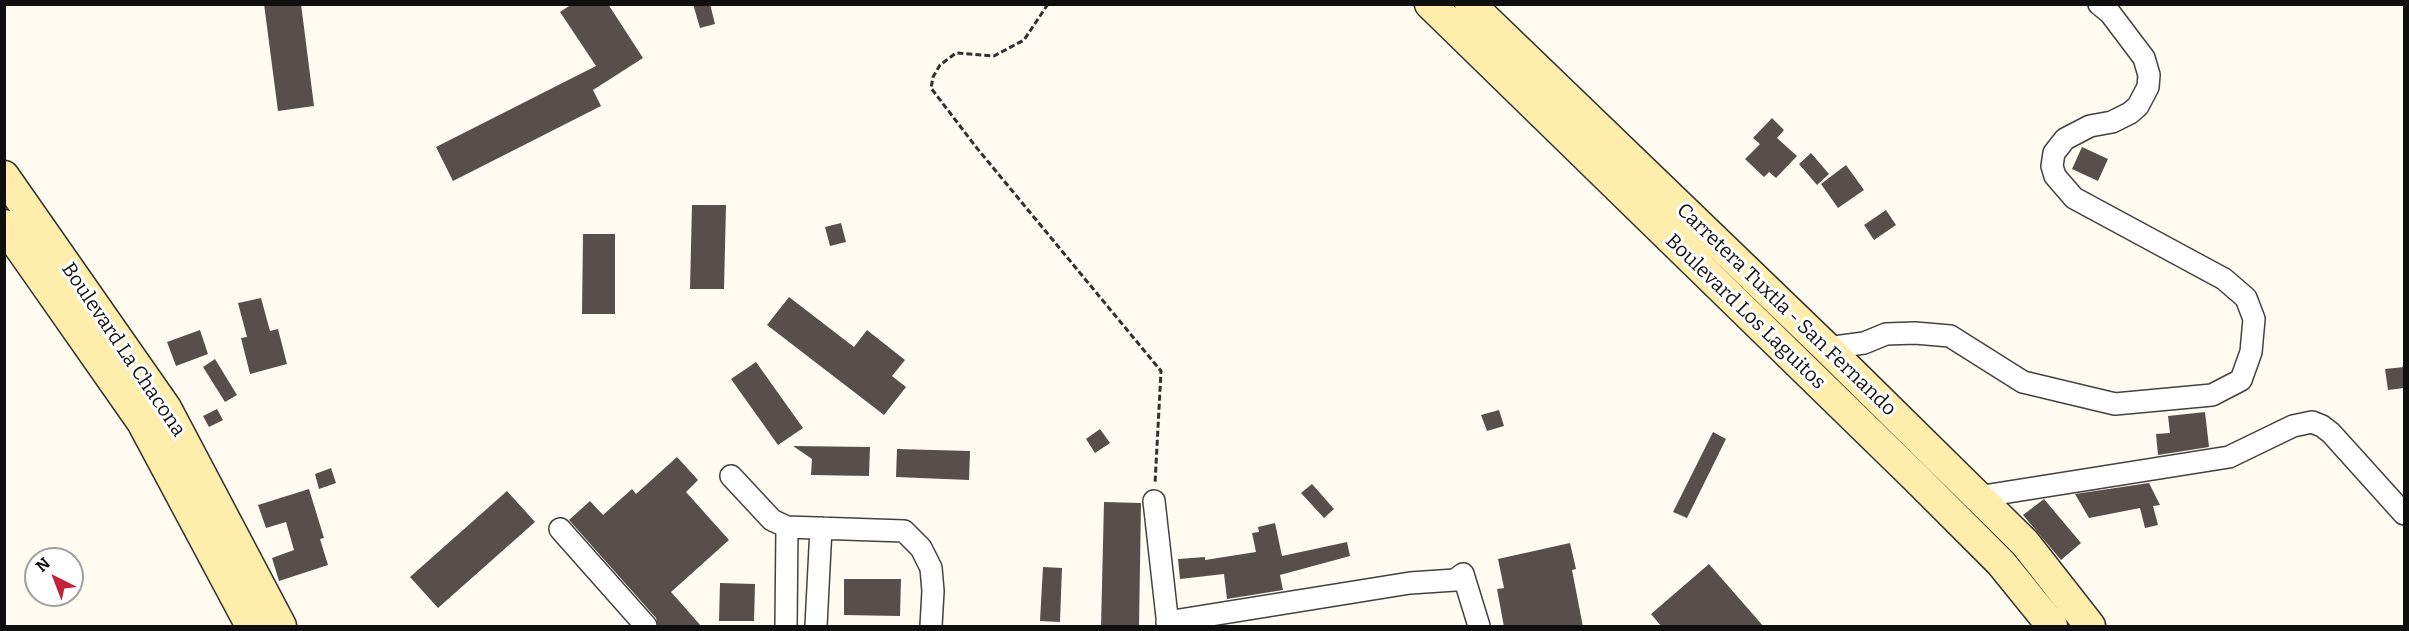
<!DOCTYPE html>
<style>
body{margin:0}
#map{position:relative;width:2409px;height:631px;overflow:hidden;background:#fffbf0;font-family:Bitter,serif}
canvas{display:block}
.frame{position:absolute;inset:0;border:6px solid #0f0f0f;pointer-events:none}
.north{position:absolute;left:24px;top:547px;width:60px;height:60px;box-sizing:border-box;background:#fff;border:2px solid #9f9f9f;border-radius:50%;rotate:318deg;font-size:16px;font-weight:700;line-height:24px;text-align:center;color:#0f0f0f}
.north::after{content:'';display:block;margin:auto;width:21px;height:27px;background:#c42139;clip-path:polygon(50% 0,100% 100%,50% 72%,0 100%)}
</style>
<div id="map">
<canvas width="2409" height="631"></canvas>
<div class="frame"></div>
<div class="north">N</div>
</div>
<script>
const context = document.querySelector('canvas').getContext('2d');
context.lineJoin = 'round';
function fill(path, color) {
  context.fillStyle = color;
  context.fill(path, 'evenodd');
}
function shape(rows) {
  const path = new Path2D();
  for (const r of rows) {
    path.moveTo(r[0], r[1]);
    for (let i = 2; i < r.length; i += 2) path.lineTo(r[i], r[i + 1]);
  }
  return path;
}
function trace(path, color, width, dash) {
  context.strokeStyle = color;
  context.lineWidth = width;
  context.lineCap = dash ? 'butt' : 'round';
  context.setLineDash(dash || []);
  context.stroke(path);
}
function drawText(font, color, halo, rows, align = 'center') {
  context.font = font + ' Bitter,serif';
  context.lineWidth = 6;
  context.setLineDash([]);
  context.textBaseline = 'middle';
  context.strokeStyle = halo;
  context.fillStyle = color;
  for (const [text, x, y, turn = 0] of rows) {
    context.save();
    context.translate(x, y);
    context.rotate((+turn || 0) * Math.PI / 180);
    context.textAlign = isNaN(turn) ? turn : align;
    if (halo) context.strokeText(text, 0, 0);
    context.fillText(text, 0, 0);
    context.restore();
  }
}
const building = shape([
 [264,4,301,4,314,106,278,111],
 [572,4,608,4,643,58,593,90,601,106,453,181,436,147,596,66,560,12],
 [693,4,710,4,715,24,700,28],
 [1772,118,1784,130,1777,138,1797,156,1776,178,1769,172,1764,177,1745,159,1760,144,1753,138],
 [2082,147,2108,159,2098,181,2072,169],
 [1811,153,1829,174,1817,185,1799,164],
 [1846,165,1864,190,1838,208,1821,184],
 [692,205,726,205,724,289,690,289],
 [1886,210,1896,225,1874,240,1864,225],
 [841,223,846,242,830,246,825,227],
 [583,234,615,234,615,314,582,314],
 [789,297,854,347,867,330,905,360,892,376,906,387,884,415,767,325],
 [261,298,270,331,278,329,287,364,250,374,241,338,247,337,238,303],
 [200,330,208,354,176,366,167,342],
 [215,359,237,395,225,402,203,367],
 [756,362,803,428,778,445,731,379],
 [2404,367,2404,388,2388,390,2385,369],
 [217,409,223,420,209,427,203,416],
 [1499,410,1504,426,1487,431,1481,415],
 [2205,412,2209,447,2158,455,2156,434,2170,433,2168,416],
 [1100,429,1110,443,1095,453,1086,439],
 [1713,432,1726,439,1687,518,1673,512],
 [793,446,870,447,869,476,811,475,812,459],
 [897,449,970,451,969,480,896,477],
 [677,457,698,480,686,492,729,540,671,592,702,627,658,627,656,618,569,520,590,501,603,515,632,489,636,494],
 [331,468,336,483,319,489,315,474],
 [2149,483,2160,505,2153,506,2158,525,2145,528,2140,508,2089,518,2075,494],
 [1312,484,1334,509,1324,518,1301,493],
 [309,489,324,538,320,539,328,565,279,581,272,558,294,550,286,522,266,528,258,505],
 [507,491,535,522,438,608,410,577],
 [2044,499,2081,543,2061,560,2023,515],
 [1104,502,1141,503,1139,627,1101,627],
 [1275,523,1282,556,1347,542,1350,556,1280,575,1283,590,1227,599,1224,574,1180,579,1178,559,1205,557,1205,560,1256,552,1252,533,1259,532,1258,527],
 [1570,543,1576,569,1572,570,1583,627,1504,627,1497,589,1504,588,1498,559],
 [1709,564,1764,627,1662,627,1651,614],
 [1043,567,1062,568,1060,622,1040,621],
 [844,579,901,579,900,616,844,615],
 [720,583,755,584,754,621,719,621]
]);
const path = shape([
 [1048,4,1024,40,994,56,956,53,940,65,933,77,931,88,976,147,1161,371,1155,484]
]);
const minor = shape([
 [1827,348,1864,343,1886,334,1915,333,1950,336,2023,382,2115,404,2212,395,2241,380,2251,352,2254,319,2246,298,2224,279,2074,198,2055,176,2052,166,2054,153,2065,139,2090,126,2112,122,2130,113,2138,106,2148,87,2149,75,2144,58,2110,13,2099,4],
 [731,476,772,520,787,527,904,531,921,548,931,568,933,591,931,626],
 [1977,497,2229,457,2293,426,2312,422,2322,426,2331,433,2404,514],
 [1154,501,1168,626],
 [560,529,646,626],
 [1167,622,1410,583,1455,580,1463,574,1479,626],
 [786,626,787,527],
 [816,626,821,528]
]);
const secondary = shape([
 [1430,4,1916,478,2001,563,2052,626],
 [1470,4,1827,348,2025,543,2090,626],
 [4,176,166,408,281,626],
 [4,225,142,422,251,626]
]);
const streetNames = [
 ["Carretera Tuxtla - San Fernando",1786,310,44],
 ["Boulevard Los Laguitos",1745,312,44],
 ["Boulevard La Chacona",123,350,56]
];
fill(building, '#584e4b');
trace(minor, '#424242', 24);
trace(secondary, '#313131', 33);
trace(path, '#313131', 3, [6, 3]);
trace(minor, '#fff', 21);
trace(secondary, '#ffedab', 30);
drawText('20px', '#0f0f0f', '#fff', streetNames);
</script>
